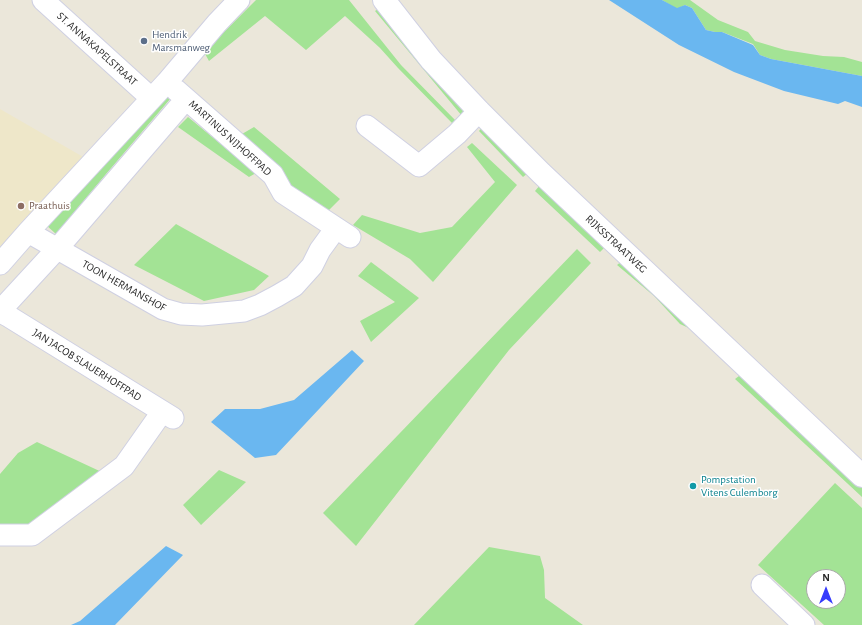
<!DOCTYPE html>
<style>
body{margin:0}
#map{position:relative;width:862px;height:625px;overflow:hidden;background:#ebe7da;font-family:"Alegreya Sans",sans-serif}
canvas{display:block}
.north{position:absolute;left:806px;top:569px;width:40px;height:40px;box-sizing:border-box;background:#fff;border:1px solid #a9a9a9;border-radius:50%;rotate:0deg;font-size:11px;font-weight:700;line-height:16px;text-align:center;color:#292929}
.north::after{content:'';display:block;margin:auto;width:14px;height:18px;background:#363bfc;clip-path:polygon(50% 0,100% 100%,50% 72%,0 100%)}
</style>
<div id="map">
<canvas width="862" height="625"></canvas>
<div class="north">N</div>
</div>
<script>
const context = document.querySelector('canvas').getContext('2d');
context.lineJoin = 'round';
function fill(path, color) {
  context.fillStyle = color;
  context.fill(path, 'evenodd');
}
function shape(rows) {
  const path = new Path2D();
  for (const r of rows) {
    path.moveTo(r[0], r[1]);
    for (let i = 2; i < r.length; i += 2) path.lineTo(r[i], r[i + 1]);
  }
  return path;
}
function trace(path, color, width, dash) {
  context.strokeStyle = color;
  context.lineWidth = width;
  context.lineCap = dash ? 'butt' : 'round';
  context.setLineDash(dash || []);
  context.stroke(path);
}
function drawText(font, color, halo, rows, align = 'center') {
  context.font = font + ' "Alegreya Sans",sans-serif';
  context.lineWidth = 3;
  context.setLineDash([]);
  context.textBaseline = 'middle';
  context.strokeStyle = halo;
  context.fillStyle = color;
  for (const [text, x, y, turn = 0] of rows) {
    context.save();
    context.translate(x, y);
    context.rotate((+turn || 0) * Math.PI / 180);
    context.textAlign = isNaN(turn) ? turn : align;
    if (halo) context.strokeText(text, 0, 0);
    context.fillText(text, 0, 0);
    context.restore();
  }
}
const education = shape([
 [0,109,85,158,0,254]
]);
const green = shape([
 [256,0,349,0,401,65,457,122,452,123,398,68,380,48,345,16,306,50,265,16,209,61,204,52],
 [662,0,690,0,718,20,748,32,755,41,785,50,823,56,844,57,862,62,862,76,771,59,760,55,753,44,722,32,715,32,706,30,692,8,685,5,677,9],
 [381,7,466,109,462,116,375,11],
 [166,94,171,98,106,174,56,234,46,225],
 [188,117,256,173,249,177,178,127],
 [484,125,528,173,523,177,479,131],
 [254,127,340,199,326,213,286,184,242,134],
 [472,143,517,185,433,282,410,259,353,225,362,215,420,233,452,227,495,182,467,147],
 [540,185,605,247,600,252,535,191],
 [176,224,269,276,254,290,204,301,134,265],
 [577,249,591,263,509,350,356,546,323,513],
 [623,260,693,330,680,324,654,296,617,265],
 [371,262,419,298,371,342,360,321,395,302,358,276],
 [743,373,862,483,862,497,735,379],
 [37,442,106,474,27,527,0,526,0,474,18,453],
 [219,470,246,482,201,525,183,505],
 [835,483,862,508,862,625,824,625,758,565],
 [814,577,838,577,838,601,814,601],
 [489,547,540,556,544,570,545,598,583,625,414,625]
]);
const water = shape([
 [609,0,662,0,677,8,685,5,692,8,706,30,715,32,722,32,753,45,760,55,771,59,862,76,862,107,845,101,838,104,784,91,734,72,679,45],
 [352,350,364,361,276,455,255,458,211,422,225,409,260,409,294,400],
 [166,546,183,555,115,625,71,625,80,621]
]);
const street = shape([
 [43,0,151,98],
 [176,90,273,175,283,193,350,237],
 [367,126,419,166,457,134,479,111],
 [28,232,163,309,181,314,202,315,244,311,260,305,277,296,294,286,312,266,320,250,336,228],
 [0,264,28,232,167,82,217,23,239,0],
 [0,311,57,249,186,99],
 [0,312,8,316,173,418],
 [0,535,32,535,124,466,162,412],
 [762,585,804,625]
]);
const secondary = shape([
 [384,0,431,60,479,111,541,173,862,476]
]);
const markers = [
 [144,41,4,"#5c6f8a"],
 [21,206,4,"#8d6e63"],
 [693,486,4,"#0f9aa8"]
];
const serviceNames = [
 ["Hendrik",152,35],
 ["Marsmanweg",152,48]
];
const streetNames = [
 ["ST. ANNAKAPELSTRAAT",97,49,42],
 ["MARTINUS NIJHOFFPAD",230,138,42],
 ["RIJKSSTRAATWEG",616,244,43],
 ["TOON HERMANSHOF",124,286,29],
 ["JAN JACOB SLAUERHOFFPAD",87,365,32]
];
const educationNames = [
 ["Praathuis",29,206]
];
const cultureNames = [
 ["Pompstation",701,480],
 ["Vitens Culemborg",701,493]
];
fill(education, '#eee7c9');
fill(green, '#a3e395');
fill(water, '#6ab7f0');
trace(street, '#cfd0e2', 23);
trace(secondary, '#cfd0e2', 24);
trace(street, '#fff', 21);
trace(secondary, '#fff', 22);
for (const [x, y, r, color] of markers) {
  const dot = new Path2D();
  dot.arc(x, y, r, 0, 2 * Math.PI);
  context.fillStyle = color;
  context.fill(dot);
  trace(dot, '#fff', 1.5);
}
drawText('11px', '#4e5e75', '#fff', serviceNames, 'left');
drawText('11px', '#292929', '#fff', streetNames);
drawText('11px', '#785e54', '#fff', educationNames, 'left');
drawText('11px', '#0d838f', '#fff', cultureNames, 'left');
</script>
